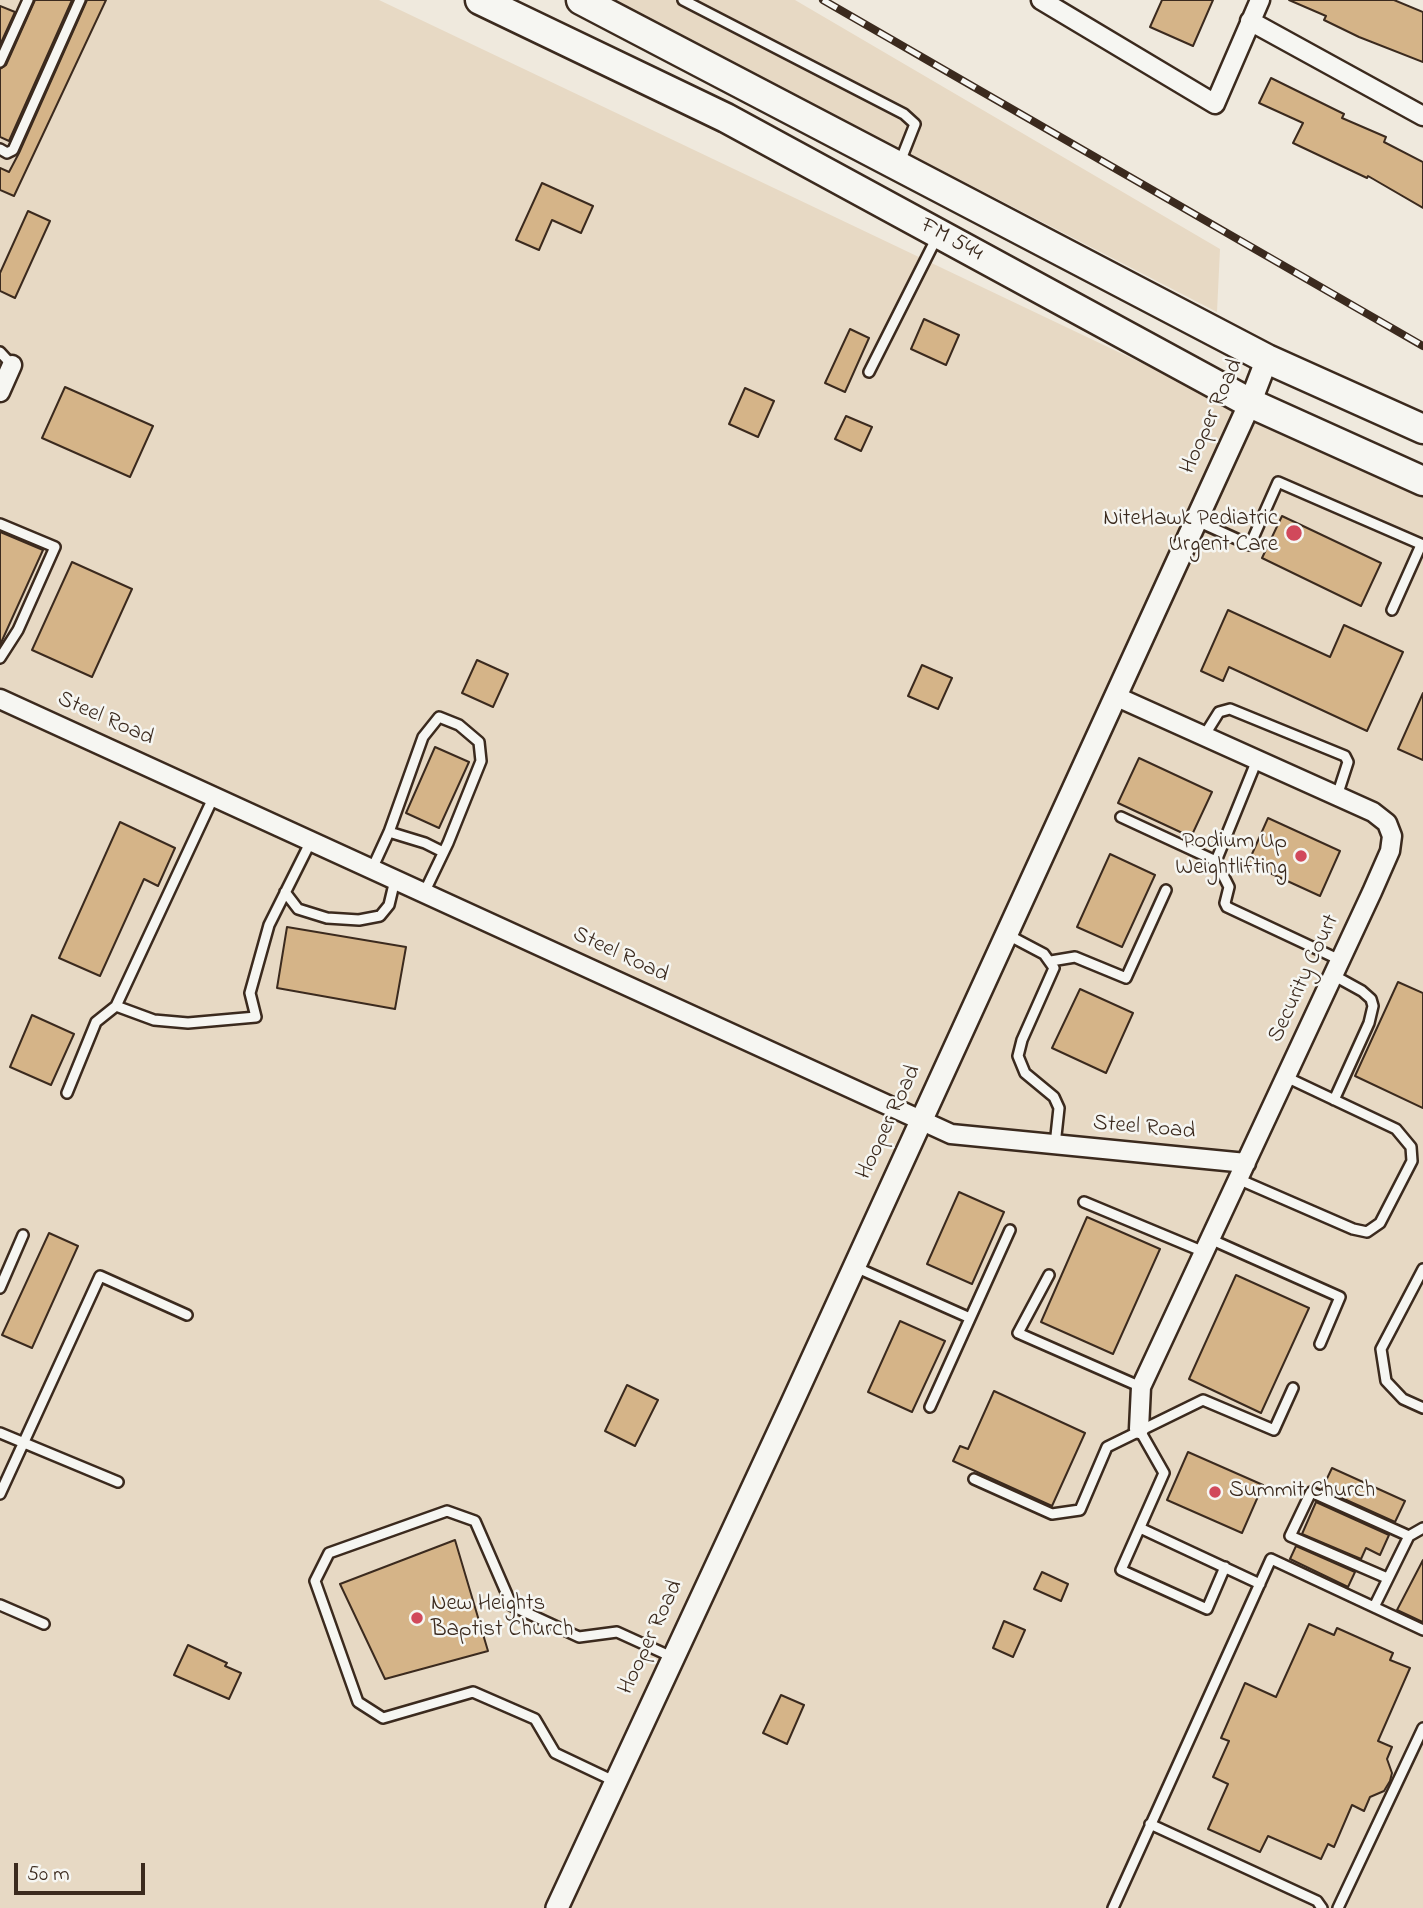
<!DOCTYPE html>
<style>
body{margin:0}
#map{position:relative;width:1423px;height:1908px;overflow:hidden;background:#efe9dd;font-family:"Indie Flower",sans-serif}
canvas{display:block}
.scale{position:absolute;left:14px;top:1863px;width:131px;height:32px;box-sizing:border-box;border:4px solid #3b2a1e;border-top:0;padding-left:9px;font-size:21px;line-height:24px;white-space:nowrap;color:#3b2a1e;-webkit-text-stroke:5px #f6f6f2;paint-order:stroke}
</style>
<div id="map">
<canvas width="1423" height="1908"></canvas>
<div class="scale">50 m</div>
</div>
<script>
const context = document.querySelector('canvas').getContext('2d');
context.lineJoin = 'round';
function fill(path, color) {
  context.fillStyle = color;
  context.fill(path, 'evenodd');
}
function shape(rows) {
  const path = new Path2D();
  for (const r of rows) {
    path.moveTo(r[0], r[1]);
    for (let i = 2; i < r.length; i += 2) path.lineTo(r[i], r[i + 1]);
  }
  return path;
}
function trace(path, color, width, dash) {
  context.strokeStyle = color;
  context.lineWidth = width;
  context.lineCap = dash ? 'butt' : 'round';
  context.setLineDash(dash || []);
  context.stroke(path);
}
function drawText(font, color, halo, rows, align = 'center') {
  context.font = font + ' "Indie Flower",sans-serif';
  context.lineWidth = 5;
  context.setLineDash([]);
  context.textBaseline = 'middle';
  context.strokeStyle = halo;
  context.fillStyle = color;
  for (const [text, x, y, turn = 0] of rows) {
    context.save();
    context.translate(x, y);
    context.rotate((+turn || 0) * Math.PI / 180);
    context.textAlign = isNaN(turn) ? turn : align;
    if (halo) context.strokeText(text, 0, 0);
    context.fillText(text, 0, 0);
    context.restore();
  }
}
const built = shape([
 [0,0,379,0,1423,497,1423,1908,0,1908],
 [611,0,795,0,1220,249,1217,312]
]);
const building = shape([
 [35,0,72,0,9,141,0,137,0,69,6,65,35,0],
 [87,0,106,0,14,196,0,190,0,168,9,172,19,153,87,0],
 [1162,0,1213,0,1193,46,1150,27,1162,0],
 [1289,0,1394,0,1423,12,1423,62,1359,37,1324,20,1326,16,1289,0],
 [0,6,15,12,0,45,0,6],
 [1271,78,1344,114,1342,118,1386,137,1384,142,1423,162,1423,208,1368,176,1367,178,1293,143,1303,123,1259,103,1271,78],
 [542,183,593,206,581,233,552,220,539,250,516,240,542,183],
 [28,211,50,221,15,298,0,291,0,273,28,211],
 [924,319,959,335,946,365,911,349,924,319],
 [850,329,869,338,845,392,825,383,850,329],
 [65,387,153,426,130,477,42,438,65,387],
 [745,388,774,401,758,437,729,424,745,388],
 [846,416,872,427,861,451,835,439,846,416],
 [1282,516,1381,563,1361,606,1262,558,1282,516],
 [0,532,43,550,0,645,0,532],
 [72,562,132,589,92,677,32,650,72,562],
 [1228,610,1330,657,1344,625,1403,652,1367,731,1229,667,1223,681,1201,671,1228,610],
 [477,660,508,674,493,707,462,693,477,660],
 [922,665,952,678,938,709,908,696,922,665],
 [1423,693,1423,760,1398,749,1423,693],
 [435,747,469,762,439,828,406,813,435,747],
 [1139,758,1212,792,1191,837,1118,803,1139,758],
 [1268,818,1340,851,1320,896,1248,863,1268,818],
 [120,822,175,848,158,886,144,879,100,976,59,958,120,822],
 [1110,854,1155,875,1122,947,1077,927,1110,854],
 [287,927,406,947,395,1009,277,988,287,927],
 [1398,982,1423,993,1423,1108,1355,1076,1398,982],
 [1080,989,1133,1013,1106,1073,1052,1048,1080,989],
 [32,1015,74,1034,51,1085,10,1067,32,1015],
 [959,1192,1004,1212,972,1284,927,1264,959,1192],
 [1087,1217,1160,1249,1113,1354,1041,1322,1087,1217],
 [49,1233,78,1246,32,1348,2,1335,49,1233],
 [1236,1275,1309,1308,1261,1413,1189,1379,1236,1275],
 [900,1321,945,1341,912,1412,868,1392,900,1321],
 [627,1385,658,1400,635,1446,605,1431,627,1385],
 [994,1391,1085,1433,1052,1506,953,1461,960,1446,968,1449,994,1391],
 [1188,1452,1263,1485,1242,1533,1167,1500,1188,1452],
 [1332,1468,1405,1501,1395,1522,1322,1489,1332,1468],
 [1316,1502,1389,1535,1380,1555,1366,1548,1361,1559,1302,1534,1316,1502],
 [455,1540,488,1651,385,1679,340,1584,455,1540],
 [1296,1546,1355,1572,1348,1587,1290,1559,1296,1546],
 [1423,1560,1423,1622,1397,1610,1423,1560],
 [1042,1572,1068,1584,1061,1601,1034,1589,1042,1572],
 [1004,1621,1025,1630,1013,1657,993,1648,1004,1621],
 [1309,1624,1334,1635,1337,1628,1393,1653,1390,1660,1410,1668,1378,1741,1392,1747,1387,1759,1392,1773,1390,1781,1384,1791,1370,1797,1364,1811,1352,1805,1334,1847,1328,1844,1321,1859,1268,1836,1260,1852,1208,1829,1228,1784,1213,1777,1229,1741,1221,1738,1245,1683,1276,1697,1309,1624],
 [188,1645,227,1663,225,1666,241,1673,229,1699,174,1675,188,1645],
 [781,1695,804,1705,787,1744,763,1733,781,1695]
]);
const service = shape([
 [683,0,904,114,915,124,900,162],
 [0,62,28,0],
 [0,149,7,153,13,150,80,0],
 [0,352,12,365],
 [869,372,938,235],
 [1197,521,1250,545,1278,482,1423,545],
 [0,524,55,547,18,630,0,658],
 [1392,610,1421,545],
 [1204,736,1219,712,1230,709,1345,756,1348,762,1337,796],
 [1257,760,1216,861,1229,887,1225,903,1227,907,1340,960],
 [1121,817,1216,861],
 [389,832,425,843,443,852],
 [372,869,389,832,423,737,439,717,459,725,479,742,481,761,448,843,424,893],
 [285,892,298,909,327,918,359,920,380,916,389,905,395,880],
 [1008,935,1044,954,1054,968,1022,1040,1018,1056,1025,1073,1054,1097,1059,1108,1055,1145],
 [1051,961,1075,957,1126,978,1166,890],
 [1333,975,1362,991,1371,999,1373,1006,1369,1023,1334,1100],
 [116,1006,214,796],
 [67,1093,96,1022,116,1006,154,1020,188,1023,256,1017,250,993,269,925,311,841],
 [1238,1179,1353,1229,1367,1232,1380,1223,1412,1161,1411,1147,1396,1129,1286,1077],
 [1084,1202,1204,1252],
 [1210,1239,1340,1297,1320,1344],
 [853,1266,970,1318],
 [1423,1269,1381,1349,1386,1381,1403,1399,1423,1408],
 [1049,1275,1018,1333,1141,1387],
 [0,1288,23,1235],
 [930,1407,1010,1230],
 [1139,1429,1164,1473,1121,1570,1207,1609,1225,1567],
 [0,1433,118,1482],
 [974,1479,1052,1514,1080,1510,1107,1447,1203,1400,1274,1430,1293,1388],
 [0,1494,100,1276,187,1315],
 [1140,1528,1260,1584],
 [1387,1578,1290,1536,1311,1492,1409,1536],
 [0,1605,44,1624],
 [1374,1607,1409,1536,1423,1528],
 [614,1781,555,1753,535,1719,473,1692,383,1718,358,1702,315,1581,329,1553,447,1511,475,1521,512,1606,579,1637,617,1632,672,1657],
 [1150,1824,1317,1901,1322,1908],
 [1113,1908,1271,1559,1423,1630],
 [1338,1908,1423,1728]
]);
const minor = shape([
 [1041,0,1215,104,1260,0],
 [1250,21,1423,116],
 [0,392,12,365],
 [1115,696,1373,812,1387,823,1392,836,1390,851,1372,892,1141,1387,1139,1429],
 [0,699,951,1134,1246,1163]
]);
const tertiary = shape([
 [557,1908,791,1405,1250,403,1267,359]
]);
const primary = shape([
 [480,0,726,118,1250,403,1423,481],
 [581,0,1267,359,1423,429]
]);
const rail = shape([
 [823,0,1423,346]
]);
const markers = [
 [1294,533,9,"#d1495b"],
 [1301,856,7,"#d1495b"],
 [1215,1492,7,"#d1495b"],
 [417,1618,7,"#d1495b"]
];
const streetNames = [
 ["FM 544",951,241,28],
 ["Hooper Road",1213,417,-66],
 ["Steel Road",105,720,24],
 ["Steel Road",620,956,25],
 ["Security Court",1305,979,-65],
 ["Hooper Road",890,1123,-65],
 ["Steel Road",1144,1129,5],
 ["Hooper Road",652,1638,-65]
];
const poiNames = [
 ["NiteHawk Pediatric",1278,520],
 ["Urgent Care",1278,546],
 ["Podium Up",1287,843],
 ["Weightlifting",1287,869],
 ["Summit Church",1229,1492,"left"],
 ["New Heights",431,1605,"left"],
 ["Baptist Church",431,1631,"left"]
];
fill(built, '#e7d9c4');
fill(building, '#d5b488');
trace(building, '#3b2a1e', 2);
trace(service, '#3b2a1e', 14);
trace(minor, '#3b2a1e', 23);
trace(tertiary, '#3b2a1e', 26);
trace(primary, '#3b2a1e', 33);
trace(service, '#f6f6f2', 9);
trace(minor, '#f6f6f2', 18);
trace(tertiary, '#f6f6f2', 21);
trace(primary, '#f6f6f2', 28);
trace(rail, '#3b2a1e', 8);
trace(rail, '#f6f6f2', 5, [16]);
for (const [x, y, r, color] of markers) {
  const dot = new Path2D();
  dot.arc(x, y, r, 0, 2 * Math.PI);
  context.fillStyle = color;
  context.fill(dot);
  trace(dot, '#f6f6f2', 2.5);
}
drawText('23px', '#3b2a1e', '#f6f6f2', streetNames);
drawText('23px', '#3b2a1e', '#f6f6f2', poiNames, 'right');
</script>
